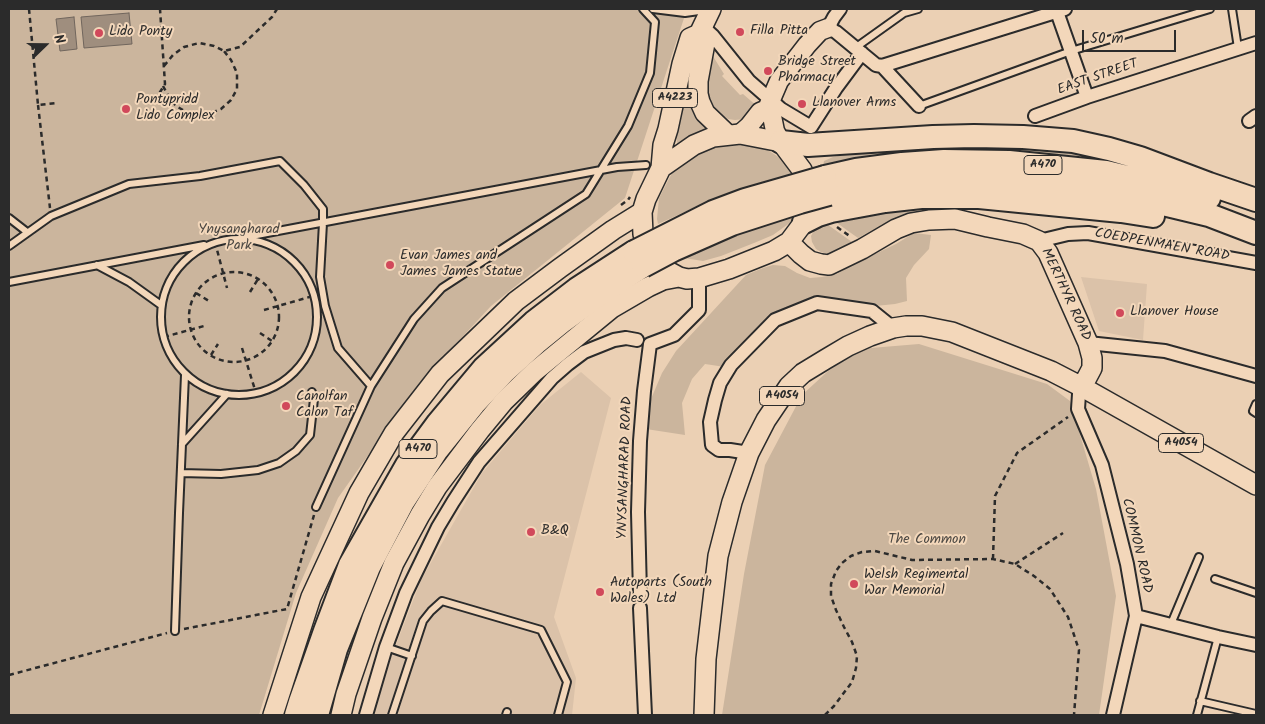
<!DOCTYPE html>
<style>
body{margin:0}
#map{position:relative;width:1265px;height:724px;overflow:hidden;background:#ebd0b4;font-family:Kalam,sans-serif}
canvas{display:block}
.frame{position:absolute;inset:0;border:10px solid #2b2b2b;pointer-events:none}
.north{position:absolute;left:20px;top:20px;width:50px;height:50px;-webkit-text-stroke:4px #f3d7ba;paint-order:stroke;rotate:68deg;font-size:14px;font-weight:700;line-height:20px;text-align:center;color:#2b2b2b}
.north::after{content:'';display:block;margin:auto;width:18px;height:22px;background:#2b2b2b;clip-path:polygon(50% 0,100% 100%,50% 72%,0 100%)}
.scale{position:absolute;left:1082px;top:30px;width:94px;height:22px;box-sizing:border-box;border:2px solid #2b2b2b;border-top:0;padding-left:6px;font-size:15px;line-height:18px;white-space:nowrap;color:#2b2b2b;-webkit-text-stroke:4px #f3d7ba;paint-order:stroke}
</style>
<div id="map">
<canvas width="1265" height="724"></canvas>
<div class="frame"></div>
<div class="north">N</div>
<div class="scale">50 m</div>
</div>
<script>
const context = document.querySelector('canvas').getContext('2d');
context.lineJoin = 'round';
function fill(path, color) {
  context.fillStyle = color;
  context.fill(path, 'evenodd');
}
function shape(rows) {
  const path = new Path2D();
  for (const r of rows) {
    if (r.length === 3) {
      path.moveTo(r[0] + r[2], r[1]);
      path.arc(r[0], r[1], r[2], 0, 2 * Math.PI);
      continue;
    }
    path.moveTo(r[0], r[1]);
    for (let i = 2; i < r.length; i += 2) path.lineTo(r[i], r[i + 1]);
  }
  return path;
}
function trace(path, color, width, dash) {
  context.strokeStyle = color;
  context.lineWidth = width;
  context.lineCap = dash ? 'butt' : 'round';
  context.setLineDash(dash || []);
  context.stroke(path);
}
function drawText(font, color, halo, rows, align = 'center') {
  context.font = font + ' Kalam,sans-serif';
  context.lineWidth = 4;
  context.setLineDash([]);
  context.textBaseline = 'middle';
  context.strokeStyle = halo;
  context.fillStyle = color;
  for (const [text, x, y, turn = 0] of rows) {
    context.save();
    context.translate(x, y);
    context.rotate((+turn || 0) * Math.PI / 180);
    context.textAlign = isNaN(turn) ? turn : align;
    if (halo) context.strokeText(text, 0, 0);
    context.fillText(text, 0, 0);
    context.restore();
  }
}
const built = shape([
 [1081,277,1147,284,1143,340,1099,331],
 [581,372,611,398,554,617,576,678,572,715,369,715,421,580,482,473,540,405]
]);
const green = shape([
 [9,9,687,9,625,198,491,306,417,386,338,498,296,593,259,715,9,715],
 [695,40,698,117,705,126,705,129,677,143,676,132],
 [711,53,724,74,722,76,740,95,743,94,758,107,745,119,735,120,728,119,716,112,709,104,705,92],
 [735,143,760,145,780,158,792,174,741,189,709,201,658,224,657,219,659,198,672,173,689,156,710,147],
 [909,145,1067,148,1155,171,1086,157,1014,150,971,149,926,151,878,157,823,166,824,161,833,157,848,154,848,150],
 [945,203,947,209,927,209,914,212,883,224,858,238,830,218],
 [795,214,791,222,773,235,754,243,721,256,703,261,684,258,714,243,756,226],
 [824,222,852,242,832,253,827,254,821,252,816,249,812,242,811,236,815,229],
 [914,233,931,235,929,249,914,265,906,278,907,301,895,304,875,306,784,311,764,321,725,367,705,364,692,379,682,403,685,435,646,429,651,399,662,373,676,351,746,275,763,268,773,265,785,266,797,273,810,278,822,277,837,274,852,265,896,244],
 [919,344,1047,384,1070,401,1096,489,1116,596,1099,715,722,715,744,574,765,465,802,395,827,372,859,349]
]);
const water = shape([
 [129,13,132,44,84,48,81,17,129,13],
 [74,17,77,49,60,51,56,19,74,17]
]);
const path = shape([
 [29,9,38,105,56,103],
 [164,66,173,55,184,47,199,43,214,46,224,51,240,47,272,17,277,9],
 [163,86,170,99,176,106,190,114,202,116,211,113,221,109,231,100,237,89,237,73,231,60,224,51],
 [145,102,157,97,165,84,160,9],
 [38,105,50,208],
 [621,205,628,200,630,197],
 [837,227,851,237],
 [215,242,227,288],
 [234,317,45],
 [250,292,258,279],
 [196,293,209,301],
 [264,310,313,296],
 [260,333,272,341],
 [164,337,204,326],
 [242,348,256,393],
 [211,355,218,344],
 [993,559,995,496,1017,453,1068,417],
 [1015,564,1063,533],
 [184,629,287,609,314,515],
 [9,675,167,633],
 [825,715,834,706,852,682,856,668,857,656,852,642,844,627,836,610,831,596,831,584,836,571,842,563,851,556,862,552,875,551,912,560,993,559,1015,564,1034,576,1050,589,1068,617,1079,650,1074,715]
]);
const lane = shape([
 [653,9,685,13,706,10],
 [1232,9,1238,48],
 [855,48,904,13,918,9],
 [919,106,1071,51,1210,9],
 [9,218,27,232],
 [246,237,617,167,646,165],
 [239,317,78],
 [9,246,51,216,129,184,200,176,280,161,304,185,323,209,323,223,320,277,325,306,338,348,371,386],
 [97,265,129,282,161,305],
 [9,282,204,245],
 [1256,404,1253,411,1256,413],
 [182,444,227,394],
 [181,473,221,474,258,470,279,463,296,451,310,435,314,399,312,392],
 [316,507,371,386,414,319,442,288,586,194,628,126,650,73,655,22,643,9],
 [1215,579,1256,593],
 [1171,624,1199,557],
 [175,631,179,513,185,375],
 [386,647,412,656],
 [1200,701,1256,714],
 [392,715,423,621,431,611,442,601,541,630,567,682,558,715],
 [506,715,507,712],
 [1197,715,1218,637]
]);
const street = shape([
 [840,9,834,17,828,28,836,32,876,65,882,66,1065,9],
 [1056,9,1087,97],
 [702,26,713,36,749,81,781,109,811,127,836,88,862,53],
 [882,66,919,106],
 [1035,116,1087,97,1256,43],
 [1249,121,1256,116],
 [1039,241,1068,234,1088,233,1256,263],
 [1088,343,1165,351,1256,376],
 [1082,387,1079,394,1078,409,1102,465,1127,564,1136,616,1113,715],
 [749,453,730,450,719,450,712,445,710,422,715,400,720,383,731,365,775,320,817,303,872,311,893,328],
 [640,594,638,512,640,441,644,391,650,344,674,335,699,310,699,278],
 [640,608,645,715],
 [1136,616,1218,637,1256,645],
 [366,715,386,647,406,593,438,527,453,502,479,462,552,378,568,364,584,352,614,340,626,338,637,340]
]);
const secondary = shape([
 [767,109,772,116,775,131,781,142],
 [740,134,749,126,760,112,767,109,779,81,807,45,820,31,828,28]
]);
const primary = shape([
 [699,34,705,43,698,81,698,94,700,102,705,113,728,135],
 [699,34,711,9],
 [661,168,694,145,713,137,740,134,781,142,802,170,808,183,811,196,809,209,804,222,789,242,774,251,729,269,699,278,687,279,679,277,668,271,659,264,651,250,643,234,642,212,646,199,661,168,663,145,668,129,682,64,690,38,699,34],
 [789,242,801,254,810,261,821,264,829,265,862,249,896,229,911,223,929,220,955,219,988,227,1023,234,1039,241,1048,253,1088,343,1092,358,1092,368,1082,387],
 [273,715,311,597,359,493,394,433,440,374,516,301,560,268,613,230,642,212],
 [341,715,346,694,372,618,394,563,420,515,437,487,480,430,504,401,534,372,612,308,648,287,663,280,679,277],
 [704,715,706,659,718,556,732,502,749,453,766,420,789,386,803,373,826,359,848,346,870,336,893,328,906,326,922,326,952,332,1051,371,1082,387,1256,485]
]);
const highway = shape([
 [781,142,808,145,933,137,974,136,1023,137,1073,141,1109,149,1140,158,1209,184,1256,200],
 [825,177,856,170,902,164,944,161,1009,162,1106,172,1172,188,1209,198],
 [829,194,868,186,914,179,967,177,1010,179,1085,187,1159,203,1209,215,1256,233],
 [804,222,818,215,831,211,885,201,921,197,979,197,1121,211,1153,216],
 [296,715,300,702,325,631,350,565,407,465,438,423,484,368,534,322,577,289,634,252],
 [317,715,336,649,369,567,403,502,437,450,474,404,505,371,536,343,563,321,600,294,643,266]
]);
const highwayBridge = shape([
 [634,252,713,212,745,200,825,177],
 [643,266,673,250,732,224,800,202,829,194]
]);
const markers = [
 [740,32,5,"#d1495b"],
 [99,33,5,"#d1495b"],
 [768,71,5,"#d1495b"],
 [802,104,5,"#d1495b"],
 [126,109,5,"#d1495b"],
 [390,265,5,"#d1495b"],
 [1120,313,5,"#d1495b"],
 [286,406,5,"#d1495b"],
 [531,532,5,"#d1495b"],
 [854,584,5,"#d1495b"],
 [600,592,5,"#d1495b"]
];
const shields = [
 [675,98,45],
 [1043,165,38],
 [782,396,45],
 [1181,443,45],
 [418,449,38]
];
const shieldNames = [
 ["A4223",675,98],
 ["A470",1043,165],
 ["A4054",782,396],
 ["A4054",1181,443],
 ["A470",418,449]
];
const poiNames = [
 ["Filla Pitta",750,32],
 ["Lido Ponty",109,33],
 ["Bridge Street",778,63],
 ["Pharmacy",778,79],
 ["Pontypridd",136,101],
 ["Lido Complex",136,117],
 ["Llanover Arms",812,104],
 ["Evan James and",400,257],
 ["James James Statue",400,273],
 ["Llanover House",1130,313],
 ["Canolfan",296,398],
 ["Calon Taf",296,414],
 ["B&Q",541,532],
 ["Welsh Regimental",864,576],
 ["War Memorial",864,592],
 ["Autoparts (South",610,584],
 ["Wales) Ltd",610,600]
];
const streetNames = [
 ["EAST STREET",1098,78,-19],
 ["COEDPENMAEN ROAD",1162,246,10],
 ["MERTHYR ROAD",1065,295,65],
 ["YNYSANGHARAD ROAD",626,468,-88],
 ["COMMON ROAD",1136,546,77]
];
const parkNames = [
 ["Ynysangharad",239,231],
 ["Park",239,247],
 ["The Common",927,541]
];
fill(built, '#dbc2a9');
fill(green, '#cbb59d');
fill(water, '#9f8e7e');
trace(water, '#71665d', 1);
trace(lane, '#2b2b2b', 10);
trace(street, '#2b2b2b', 16);
trace(secondary, '#2b2b2b', 21);
trace(primary, '#2b2b2b', 22);
trace(highway, '#2b2b2b', 26);
trace(path, '#2b2b2b', 2.5, [5, 4]);
trace(lane, '#f3d7ba', 6);
trace(street, '#f3d7ba', 12);
trace(secondary, '#f3d7ba', 18);
trace(primary, '#f3d7ba', 19);
trace(highway, '#f3d7ba', 22);
trace(highwayBridge, '#2b2b2b', 26, []);
trace(highwayBridge, '#f3d7ba', 22);
for (const [x, y, r, color] of markers) {
  const dot = new Path2D();
  dot.arc(x, y, r, 0, 2 * Math.PI);
  context.fillStyle = color;
  context.fill(dot);
  trace(dot, '#f3d7ba', 2);
}
for (const [x, y, w] of shields) {
  const box = new Path2D();
  box.roundRect(x - w / 2, y - 9.5, w, 19, 4);
  context.fillStyle = '#f3d7ba';
  context.fill(box);
  trace(box, '#2b2b2b', 1);
}
drawText('bold 12px', '#2b2b2b', null, shieldNames);
drawText('14px', '#2b2b2b', '#f3d7ba', poiNames, 'left');
drawText('14px', '#2b2b2b', '#f3d7ba', streetNames);
drawText('14px', '#4b4742', '#f3d7ba', parkNames);
</script>
